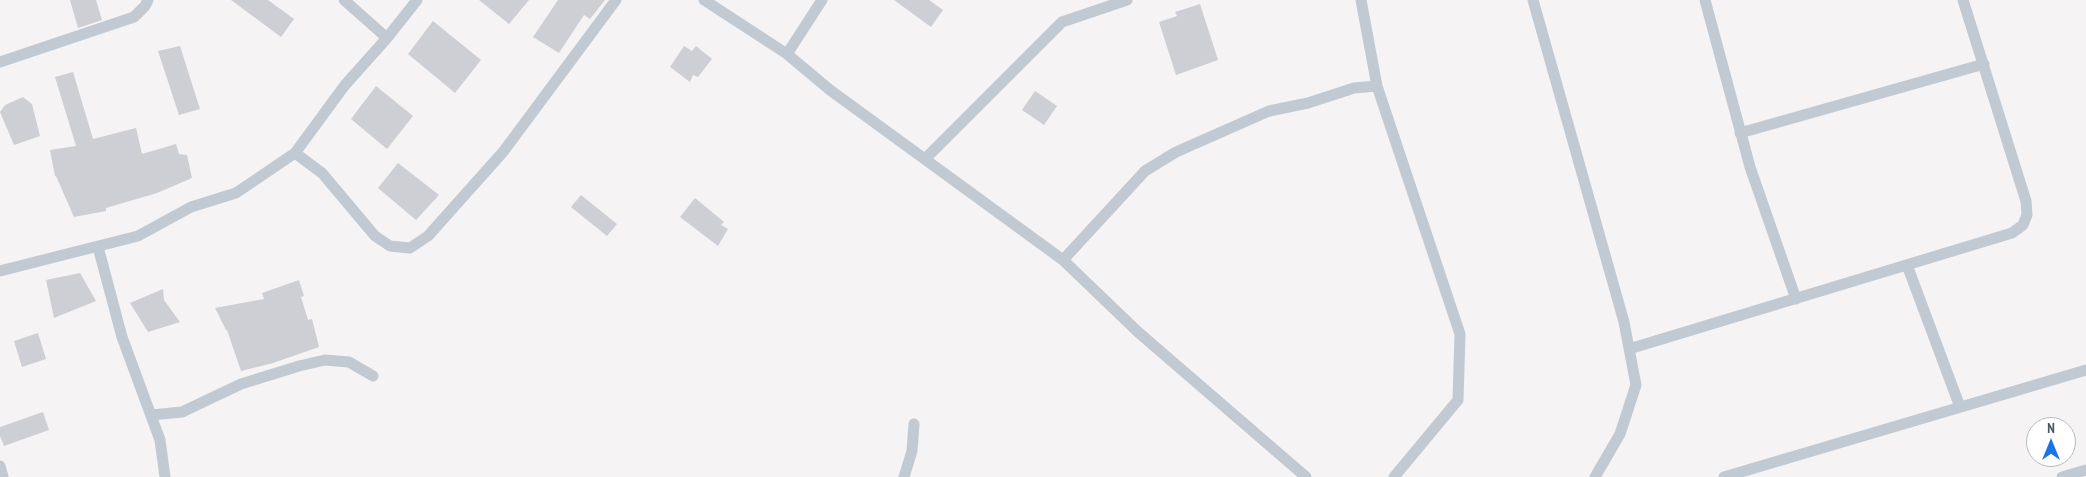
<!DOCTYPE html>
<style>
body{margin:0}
#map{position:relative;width:2086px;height:477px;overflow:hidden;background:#f5f3f3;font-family:"PT Sans Narrow",sans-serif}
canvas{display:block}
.north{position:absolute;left:2026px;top:417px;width:50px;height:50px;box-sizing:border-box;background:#fff;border:1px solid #b7bbc0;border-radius:50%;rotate:0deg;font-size:14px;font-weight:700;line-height:20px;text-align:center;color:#4a5661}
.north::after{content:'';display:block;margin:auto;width:18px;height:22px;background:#1a73e8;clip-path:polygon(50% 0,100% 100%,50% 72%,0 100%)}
</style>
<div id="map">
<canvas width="2086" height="477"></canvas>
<div class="north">N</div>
</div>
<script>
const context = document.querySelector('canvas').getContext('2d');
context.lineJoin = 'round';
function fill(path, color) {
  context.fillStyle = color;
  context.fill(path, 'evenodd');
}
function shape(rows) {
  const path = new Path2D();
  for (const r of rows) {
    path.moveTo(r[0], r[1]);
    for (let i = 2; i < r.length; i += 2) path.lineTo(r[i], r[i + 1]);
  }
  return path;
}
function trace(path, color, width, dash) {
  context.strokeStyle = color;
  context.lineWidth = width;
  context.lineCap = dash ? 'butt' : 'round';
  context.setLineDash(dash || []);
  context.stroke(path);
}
const building = shape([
 [70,0,96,0,102,20,78,28],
 [231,0,268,0,294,19,281,37],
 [479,0,529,0,509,24],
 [558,0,605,0,590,19,584,15,559,53,533,37],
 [894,0,929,0,943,10,931,27],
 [1200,4,1218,60,1176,75,1159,22,1177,16,1175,12],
 [433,21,481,60,455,93,408,54],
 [180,46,200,109,179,115,158,51],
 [684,46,692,51,696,46,712,59,698,77,693,75,690,82,670,67],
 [73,72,93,139,136,128,142,154,176,144,179,154,187,155,192,178,157,193,106,208,106,211,74,217,56,176,55,176,50,150,76,146,55,77],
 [376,86,413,116,387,149,351,119],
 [1035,91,1057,106,1044,125,1022,110],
 [23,97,32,104,40,136,14,145,0,112,5,105],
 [398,163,439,195,416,220,378,188],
 [581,195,617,224,607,236,571,207],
 [695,198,724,222,721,225,728,229,718,246,680,217],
 [80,273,96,301,54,318,46,280],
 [299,280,304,296,301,297,308,320,312,319,319,347,273,363,241,371,227,330,226,330,215,308,264,299,262,293],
 [163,289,164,300,180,322,148,332,130,303],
 [38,333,46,359,22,367,14,341],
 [43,412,49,430,4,446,0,436,0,427]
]);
const minor = shape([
 [344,0,387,38],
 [704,0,787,54,830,90,1063,260,1138,332,1306,477],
 [1361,0,1377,86,1460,334,1458,400,1394,477],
 [1533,0,1624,322,1636,385,1620,434,1595,477],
 [1705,0,1750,167,1796,299],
 [787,54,822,0],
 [0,62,134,17,145,6,148,0],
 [1740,133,1984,64],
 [295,153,322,173,375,236,390,246,410,248,428,236,503,152,616,0],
 [925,159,1062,22,1127,0],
 [98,247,122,337,160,440,165,477],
 [1063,260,1145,171,1176,152,1269,111,1308,103,1354,88,1377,86],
 [1907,265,1960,407],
 [0,271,138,236,191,207,236,193,295,153,345,85,387,38,417,0],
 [1629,349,2012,233,2023,225,2027,215,2026,201,1963,0],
 [151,415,182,412,241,384,299,366,325,360,349,362,373,376],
 [0,466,3,477],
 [904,477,912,451,914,424],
 [1724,477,2086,370],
 [2062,477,2086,470]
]);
fill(building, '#cdcfd5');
trace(minor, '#c1cad2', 11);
</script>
